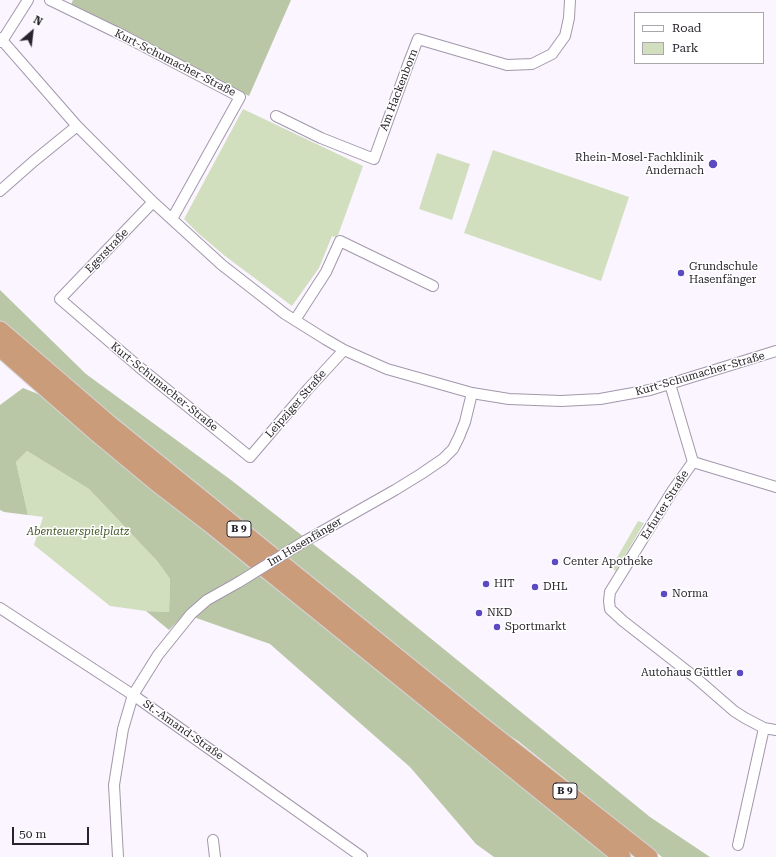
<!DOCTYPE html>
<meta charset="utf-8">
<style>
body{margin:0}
#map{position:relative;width:776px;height:857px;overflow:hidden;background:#faf5fe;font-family:"Roboto Serif",serif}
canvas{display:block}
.legend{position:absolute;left:634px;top:12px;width:130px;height:52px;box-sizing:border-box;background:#fff;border:1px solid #a9a7ab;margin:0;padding:5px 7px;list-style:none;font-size:12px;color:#29242c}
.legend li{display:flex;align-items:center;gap:8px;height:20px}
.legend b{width:20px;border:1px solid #a9a7ab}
.north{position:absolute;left:12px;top:12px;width:40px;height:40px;-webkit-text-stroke:3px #fff;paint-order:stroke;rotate:28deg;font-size:11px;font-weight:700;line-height:16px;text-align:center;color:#29242c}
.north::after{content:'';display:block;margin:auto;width:14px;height:18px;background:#29242c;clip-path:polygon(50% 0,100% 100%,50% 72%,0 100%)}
.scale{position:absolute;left:12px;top:827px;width:77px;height:18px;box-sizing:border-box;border:2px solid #29242c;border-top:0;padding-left:5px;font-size:12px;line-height:14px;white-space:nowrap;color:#29242c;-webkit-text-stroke:3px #fff;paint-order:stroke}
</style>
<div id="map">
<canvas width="776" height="857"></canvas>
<ul class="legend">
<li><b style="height:5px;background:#fff"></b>Road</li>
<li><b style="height:11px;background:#d2dfbf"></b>Park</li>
</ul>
<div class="north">N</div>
<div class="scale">50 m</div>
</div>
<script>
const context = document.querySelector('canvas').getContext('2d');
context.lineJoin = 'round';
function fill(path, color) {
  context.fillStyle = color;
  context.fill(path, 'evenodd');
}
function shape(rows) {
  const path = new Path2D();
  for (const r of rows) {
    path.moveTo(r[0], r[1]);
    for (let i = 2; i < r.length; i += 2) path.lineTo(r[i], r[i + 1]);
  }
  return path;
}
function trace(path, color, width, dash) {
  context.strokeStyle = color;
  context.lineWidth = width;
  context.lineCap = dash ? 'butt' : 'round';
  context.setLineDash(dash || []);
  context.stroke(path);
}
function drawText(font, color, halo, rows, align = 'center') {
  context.font = font + ' "Roboto Serif",serif';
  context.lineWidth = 3;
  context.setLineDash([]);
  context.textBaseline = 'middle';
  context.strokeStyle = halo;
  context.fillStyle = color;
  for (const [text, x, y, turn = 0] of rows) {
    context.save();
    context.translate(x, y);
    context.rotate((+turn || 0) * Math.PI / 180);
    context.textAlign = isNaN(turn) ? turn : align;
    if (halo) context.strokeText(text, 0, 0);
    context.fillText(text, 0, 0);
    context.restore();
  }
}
const green = shape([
 [243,109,363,166,337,238,332,236,319,268,292,306,225,256,199,234,184,219],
 [493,150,629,197,601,281,464,233],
 [437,153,470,164,452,220,419,209],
 [27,451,89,489,157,561,170,579,169,612,146,611,110,606,34,545,43,517,28,515,16,462],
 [638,521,644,523,616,571,611,568]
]);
const forest = shape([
 [73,0,291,0,249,96,70,7],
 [0,290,86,374,231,480,359,580,650,817,710,857,662,857,518,741,481,718,75,389,0,323],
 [23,388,48,398,248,565,608,857,494,857,476,844,410,767,270,644,185,614,169,630,146,611,169,612,170,579,157,561,89,489,27,451,16,462,28,515,4,512,0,510,0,405]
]);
const minor = shape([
 [50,0,124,36,240,97,172,219],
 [0,38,77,126,153,202,222,265,285,314,325,339,344,350,387,369,472,393,509,399,561,401,600,399,650,390,776,351],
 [0,42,2,41,28,0],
 [276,116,321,138,374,159,409,62,418,39,507,65,532,64,552,54,565,36,569,18,570,0],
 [0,191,34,161,77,126],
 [153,202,60,299,139,367,250,457,308,389,344,350],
 [295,320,326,272,340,241,433,286],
 [670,384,693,462],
 [693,462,673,490,610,592,609,601,610,609,623,621,696,678,734,711,745,718,764,728,776,730],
 [693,462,776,487],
 [305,541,395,490,421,474,443,459,453,449,459,437,465,422,472,393],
 [0,608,133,695,362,857],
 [213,840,215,857],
 [738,845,764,728],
 [118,857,114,785,123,729,133,695,158,655,191,614,207,600,239,582]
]);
const trunk = shape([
 [0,330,108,423,481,725,649,857],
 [0,348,98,434,157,483,209,523,622,857]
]);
const minorBridge = shape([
 [239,582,305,541]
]);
const markers = [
 [713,164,5,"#5c4ac3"],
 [681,273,4,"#5c4ac3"],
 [555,562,4,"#5c4ac3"],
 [486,584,4,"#5c4ac3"],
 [535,587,4,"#5c4ac3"],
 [664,594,4,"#5c4ac3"],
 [479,613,4,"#5c4ac3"],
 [497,627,4,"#5c4ac3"],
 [740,673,4,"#5c4ac3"]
];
const shields = [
 [239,529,24],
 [565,791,24]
];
const shieldNames = [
 ["B 9",239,529],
 ["B 9",565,791]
];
const streetNames = [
 ["Kurt-Schumacher-Straße",175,63,27],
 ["Am Hackenborn",399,90,-69],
 ["Egerstraße",107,251,-46],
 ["Kurt-Schumacher-Straße",700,374,-16],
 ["Kurt-Schumacher-Straße",164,387,39],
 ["Leipziger Straße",296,404,-49],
 ["Erfurter Straße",665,505,-58],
 ["Im Hasenfänger",305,542,-31],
 ["St.-Amand-Straße",183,730,35]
];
const poiNames = [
 ["Rhein-Mosel-Fachklinik",704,158,"right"],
 ["Andernach",704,171,"right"],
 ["Grundschule",689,267],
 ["Hasenfänger",689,280],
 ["Center Apotheke",563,562],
 ["HIT",494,584],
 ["DHL",543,587],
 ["Norma",672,594],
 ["NKD",487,613],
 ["Sportmarkt",505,627],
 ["Autohaus Güttler",732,673,"right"]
];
const parkNames = [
 ["Abenteuerspielplatz",78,532]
];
fill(green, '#d2dfbf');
fill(forest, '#bac7a7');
trace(minor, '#a397ac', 12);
trace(trunk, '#d4d3d5', 19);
trace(minor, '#fff', 10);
trace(trunk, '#cb9c7a', 17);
trace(minorBridge, '#a397ac', 12, []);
trace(minorBridge, '#fff', 10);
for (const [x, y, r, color] of markers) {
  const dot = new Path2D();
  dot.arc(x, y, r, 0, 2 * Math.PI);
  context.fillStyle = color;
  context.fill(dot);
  trace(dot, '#fff', 1.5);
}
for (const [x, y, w] of shields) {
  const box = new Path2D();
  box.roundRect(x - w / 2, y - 8, w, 16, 3);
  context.fillStyle = '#fff';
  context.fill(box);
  trace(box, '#29242c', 1);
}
drawText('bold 10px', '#29242c', null, shieldNames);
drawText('11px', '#29242c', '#fff', streetNames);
drawText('11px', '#29242c', '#fff', poiNames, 'left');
drawText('italic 11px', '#475928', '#fff', parkNames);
</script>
